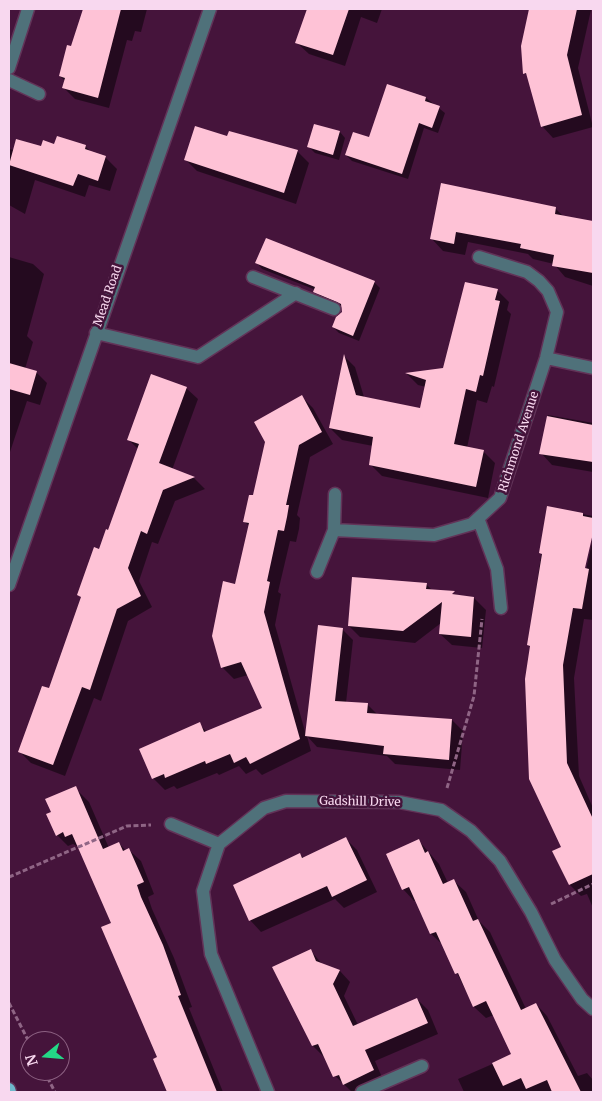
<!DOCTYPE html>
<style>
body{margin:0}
#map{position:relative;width:602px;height:1101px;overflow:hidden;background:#45143b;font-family:Merriweather,serif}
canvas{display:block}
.frame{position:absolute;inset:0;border:10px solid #f8d8ef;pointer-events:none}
.north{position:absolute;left:20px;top:1031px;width:50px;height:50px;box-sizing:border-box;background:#45143b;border:1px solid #8d6283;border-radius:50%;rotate:253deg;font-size:14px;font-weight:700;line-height:20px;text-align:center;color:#f8d8ef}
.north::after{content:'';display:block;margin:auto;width:18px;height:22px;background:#23d886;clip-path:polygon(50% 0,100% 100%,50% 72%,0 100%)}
</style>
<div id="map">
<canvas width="602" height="1101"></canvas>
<div class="frame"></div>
<div class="north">N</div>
</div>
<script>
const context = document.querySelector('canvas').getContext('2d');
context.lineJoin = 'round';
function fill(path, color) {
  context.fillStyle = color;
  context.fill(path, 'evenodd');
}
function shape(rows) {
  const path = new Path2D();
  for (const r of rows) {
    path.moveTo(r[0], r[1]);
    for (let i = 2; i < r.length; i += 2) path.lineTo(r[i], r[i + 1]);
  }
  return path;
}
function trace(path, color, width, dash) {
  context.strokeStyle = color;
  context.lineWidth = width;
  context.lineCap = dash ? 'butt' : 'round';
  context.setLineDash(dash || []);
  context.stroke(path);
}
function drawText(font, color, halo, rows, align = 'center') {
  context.font = font + ' Merriweather,serif';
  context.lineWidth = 5;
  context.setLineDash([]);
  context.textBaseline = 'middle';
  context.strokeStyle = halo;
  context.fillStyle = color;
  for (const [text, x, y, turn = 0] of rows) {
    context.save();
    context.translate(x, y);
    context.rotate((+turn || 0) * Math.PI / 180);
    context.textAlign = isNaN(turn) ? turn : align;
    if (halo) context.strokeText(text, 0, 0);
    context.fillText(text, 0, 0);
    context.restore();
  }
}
const shadow = shape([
 [84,9,147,9,141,32,135,31,132,41,127,40,109,108,75,99,64,88,65,81,60,76,72,48],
 [308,9,382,9,377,23,361,17,345,66,309,54,297,43],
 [530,9,591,10,578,68,593,127,553,138,542,126,529,77,525,73,522,46],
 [426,98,445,113,438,133,424,128,408,179,352,161,346,155],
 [340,132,345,138,339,160,315,153,309,147],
 [227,138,297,151,309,163,296,204,197,171,186,160],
 [55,146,85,146,92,153,105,157,117,169,110,191,89,185,85,197,35,180,25,214,9,205,9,149,14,150],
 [442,185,555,208,564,217,593,234,593,286,565,277,554,264,533,259,528,254,468,242,465,255,443,251,432,239],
 [9,257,33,264,44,274,27,336,33,342,25,369,36,372,47,383,40,405,27,401,9,455],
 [257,263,374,282,380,288,359,341,339,333,333,327,343,312,342,306,321,298,316,290,262,269],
 [497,290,509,302,507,310,511,314,494,387,492,386,487,403,477,400,467,448,483,451,495,463,488,498,382,476,370,464,373,446,342,440,330,428,344,356,355,367,364,397,421,409,426,387,418,385,407,374,444,369],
 [186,388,198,399,172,470,194,478,205,489,175,501,158,544,152,542,139,581,152,607,128,621,101,701,94,698,65,776,31,763,20,752,50,690,82,598,79,595,109,531,139,450,129,440],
 [302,397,313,408,333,444,310,457,297,515,300,518,299,529,296,542,290,541,278,592,281,594,275,625,306,735,342,629,353,640,346,703,368,705,378,715,452,720,463,731,460,770,395,764,387,756,317,747,307,736,311,751,262,775,256,769,246,774,239,766,219,775,217,773,177,789,174,786,165,790,153,778,199,724,207,732,264,709,248,675,234,679,222,667,236,585,250,527,244,521],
 [548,415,593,423,593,472,552,465,541,453],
 [548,508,593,516,593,527,583,574,585,575,593,538,593,620,584,619,574,678,579,776,593,808,593,908,587,894,581,896,570,885,554,851,563,847,531,648,528,645],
 [426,584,432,590,474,598,486,610,482,648,452,645,440,634,441,623,415,643,360,637,349,626],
 [77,790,89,802,109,848,119,843,126,851,129,850,141,861,154,894,148,897,152,909,174,958,192,1007,189,1008,223,1092,173,1092,103,928,112,924,79,847,73,844,68,846,57,835],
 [346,839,357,850,377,892,344,908,335,899,261,932,250,920,299,854,304,858],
 [419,841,439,864,448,883,454,881,466,892,479,921,490,932,526,1009,536,1004,547,1016,578,1076,587,1073,593,1080,593,1092,464,1092,458,1079,513,1055,494,1015,486,1018,474,1007,443,945,431,934,416,900,414,901,403,889],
 [311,951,323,965,340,971,350,982,344,996,358,1025,417,999,428,1010,438,1034,375,1061,384,1082,360,1092,352,1092,332,1073,324,1057,313,1046,273,967]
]);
const building = shape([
 [83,9,121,9,98,98,62,88,65,78,59,76,67,45,71,46],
 [307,9,349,9,333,55,295,43],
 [529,9,577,9,567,55,582,115,541,127,526,73,523,74,521,46],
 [387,84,426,97,425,101,440,106,432,128,419,123,402,174,345,155,353,132,369,137],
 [314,124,340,131,333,155,307,147],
 [195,126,227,136,229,131,298,150,284,193,184,160],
 [57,136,86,145,85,149,106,156,98,181,78,174,73,186,9,165,16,139,41,146,43,140,54,144],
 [441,183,556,207,555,214,593,221,593,273,552,266,554,255,520,248,521,244,456,232,454,244,430,239],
 [266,238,375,281,353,336,332,327,336,317,342,312,341,304,337,302,313,292,315,287,255,263],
 [465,282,498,289,495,300,500,301,483,376,480,375,476,392,466,389,454,444,484,450,476,487,369,465,373,437,329,428,344,354,356,395,420,408,426,380,405,373,443,368],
 [9,363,37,371,30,395,9,389],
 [151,374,187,387,159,463,195,477,163,490,147,534,141,531,128,568,141,596,117,609,90,690,82,687,53,765,18,752,42,686,49,688,81,597,77,595,94,547,99,549,106,529,108,530,139,444,127,440],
 [302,395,322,432,299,445,286,505,289,505,287,517,284,531,278,530,267,581,270,582,264,612,300,739,250,764,246,757,234,763,230,754,206,764,205,761,165,778,164,774,152,779,139,749,200,722,204,732,262,708,241,662,221,668,212,636,223,581,235,584,249,523,243,522,249,495,253,495,265,442,254,422],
 [547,416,593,425,593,462,539,454],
 [547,506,583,513,583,516,593,518,593,533,585,568,589,569,582,609,573,608,563,665,567,763,593,819,593,874,569,885,552,851,561,847,529,779,525,679,530,646,527,645,542,554,539,553],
 [352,577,427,583,426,589,455,591,452,594,474,597,471,637,439,634,442,602,403,631,348,626],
 [318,625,343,628,335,701,368,703,367,713,452,719,449,760,383,754,384,746,305,736],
 [76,786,103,849,119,842,123,851,129,848,144,882,137,885,141,897,163,945,181,995,178,996,217,1092,167,1092,153,1059,157,1057,101,927,111,923,72,834,65,837,63,832,56,836,46,814,51,812,45,799],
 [346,837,367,880,332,897,327,886,249,921,233,885,300,853,302,858],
 [419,839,425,853,428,851,443,884,454,879,473,921,478,919,521,1010,536,1003,581,1092,552,1092,547,1080,526,1089,521,1078,503,1086,492,1063,511,1054,486,1001,473,1007,458,973,455,974,436,932,430,934,409,887,402,890,386,854],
 [311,949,316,961,340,970,333,984,353,1026,417,998,428,1023,365,1050,374,1070,343,1085,339,1075,333,1077,318,1044,312,1046,272,967]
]);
const path = shape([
 [447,788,474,696,482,619],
 [9,877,127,826,151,825],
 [551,904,593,884],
 [9,1003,30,1044],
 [44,1071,55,1092]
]);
const minor = shape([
 [9,68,28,9],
 [9,80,39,94],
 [253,277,334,309],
 [96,333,198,357,296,293],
 [546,358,593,368],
 [478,518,497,569,501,608],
 [334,530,434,535,472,524,500,498,546,358,557,312,548,291,539,281,527,272,479,257],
 [317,572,334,530,335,494],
 [9,585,210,9],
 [171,824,219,844],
 [268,1092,211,954,203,891,219,844,264,808,286,801,399,802,441,810,471,831,500,861,531,912,555,960,582,999,593,1009],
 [362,1092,422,1066]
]);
const major = shape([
 [9,1089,10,1092]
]);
const streetNames = [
 ["Mead Road",108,296,-71],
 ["Richmond Avenue",519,442,-72],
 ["Gadshill Drive",360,802,1]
];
fill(shadow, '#0007');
fill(building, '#fec2d6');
trace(minor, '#623358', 15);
trace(major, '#623358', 15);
trace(path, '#8f6585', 3, [5, 2.5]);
trace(minor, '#4f717a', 12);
trace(major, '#6eb7cb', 12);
drawText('12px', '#f8d8ef', '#45143b', streetNames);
</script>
